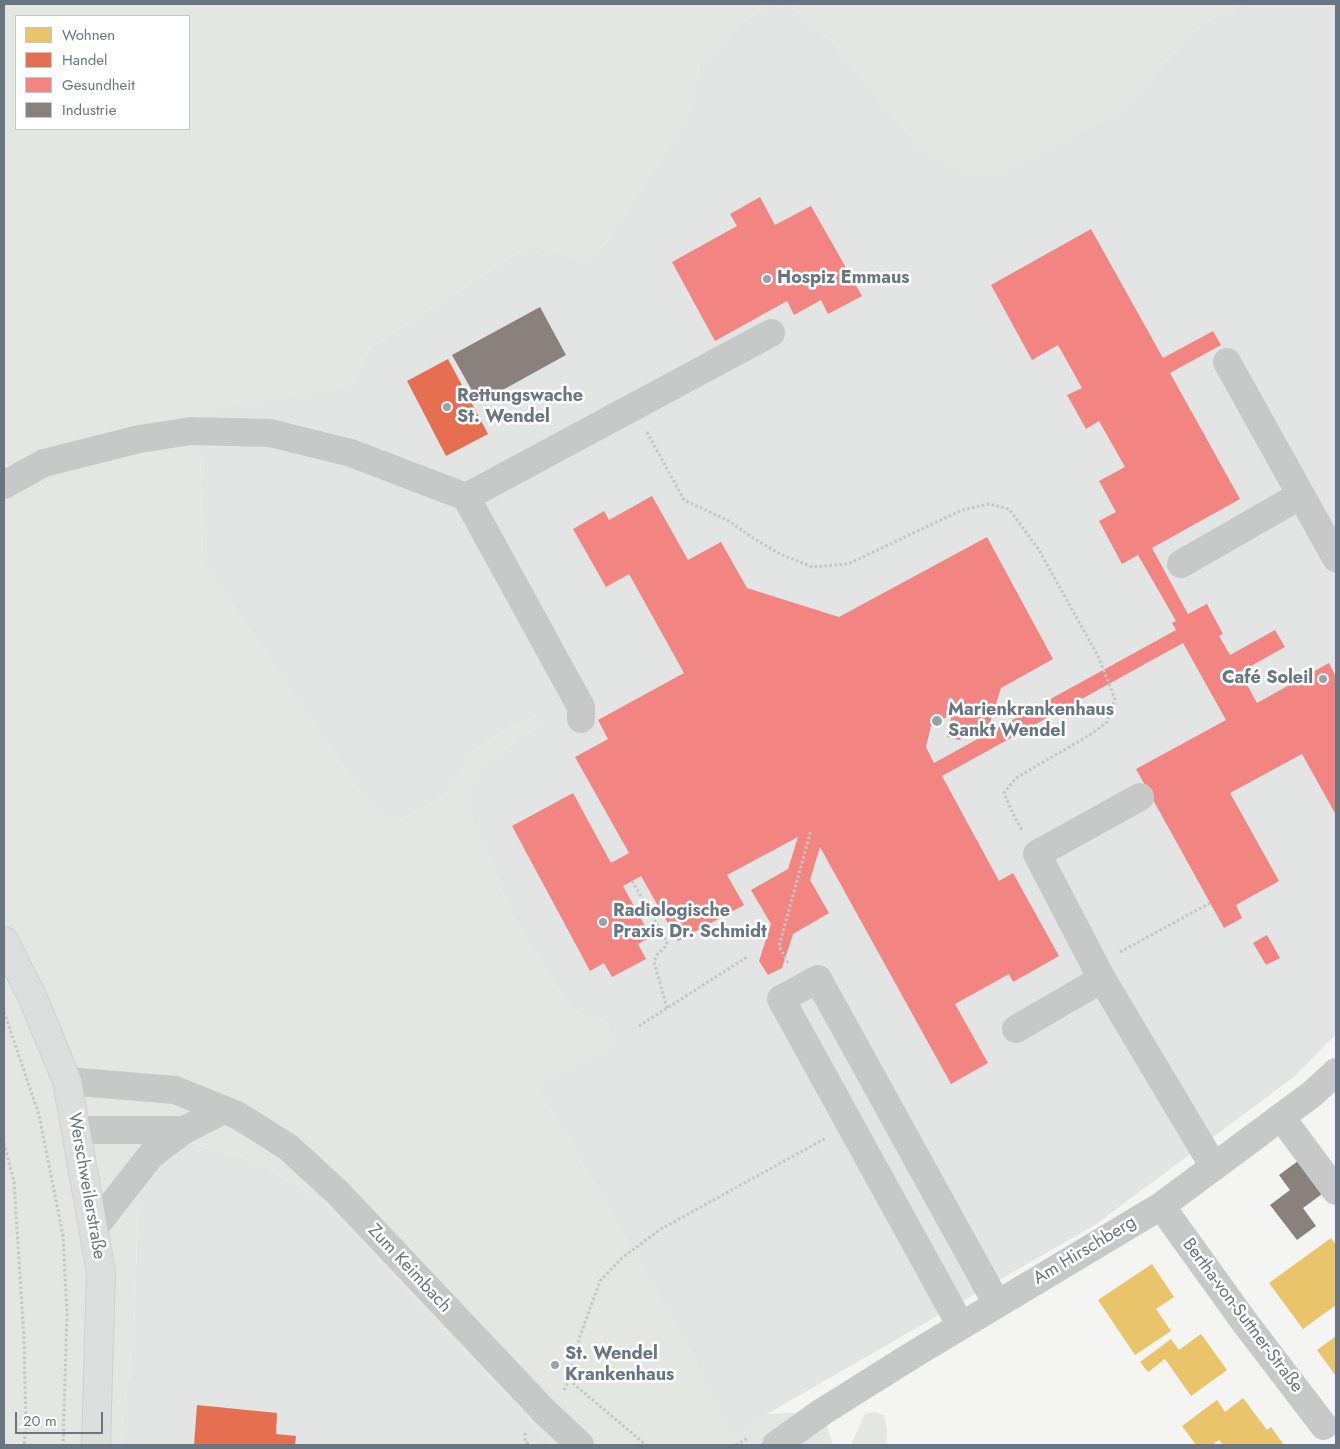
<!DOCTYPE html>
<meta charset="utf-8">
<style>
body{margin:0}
#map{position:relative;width:1340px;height:1449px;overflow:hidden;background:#f4f4f3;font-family:Jost,sans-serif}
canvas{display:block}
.frame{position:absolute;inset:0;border:5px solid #677680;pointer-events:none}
.legend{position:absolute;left:15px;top:15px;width:175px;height:115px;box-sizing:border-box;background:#fff;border:1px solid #c2c8cc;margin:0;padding:6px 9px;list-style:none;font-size:15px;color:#677680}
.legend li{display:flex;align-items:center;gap:10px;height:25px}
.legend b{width:25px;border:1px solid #c2c8cc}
.scale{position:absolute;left:15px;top:1412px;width:88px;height:22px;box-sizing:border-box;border:2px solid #677680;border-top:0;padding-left:6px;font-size:15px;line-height:18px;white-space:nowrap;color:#677680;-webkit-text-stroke:4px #fff;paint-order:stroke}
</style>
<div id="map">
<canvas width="1340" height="1449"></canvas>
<div class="frame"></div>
<ul class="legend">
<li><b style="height:14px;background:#e9c46a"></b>Wohnen</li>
<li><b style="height:14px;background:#e76f51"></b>Handel</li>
<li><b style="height:14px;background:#f28482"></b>Gesundheit</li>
<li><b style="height:14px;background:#8a817c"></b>Industrie</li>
</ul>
<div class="scale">20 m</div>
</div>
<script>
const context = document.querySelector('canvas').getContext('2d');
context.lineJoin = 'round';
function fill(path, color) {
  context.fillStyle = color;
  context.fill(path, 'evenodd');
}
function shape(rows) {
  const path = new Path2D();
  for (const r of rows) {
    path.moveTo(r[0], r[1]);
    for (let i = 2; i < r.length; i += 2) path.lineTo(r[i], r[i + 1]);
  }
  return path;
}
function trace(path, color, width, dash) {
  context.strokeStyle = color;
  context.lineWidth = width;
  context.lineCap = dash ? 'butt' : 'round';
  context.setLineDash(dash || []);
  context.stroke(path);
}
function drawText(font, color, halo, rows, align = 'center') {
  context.font = font + ' Jost,sans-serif';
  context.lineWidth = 5;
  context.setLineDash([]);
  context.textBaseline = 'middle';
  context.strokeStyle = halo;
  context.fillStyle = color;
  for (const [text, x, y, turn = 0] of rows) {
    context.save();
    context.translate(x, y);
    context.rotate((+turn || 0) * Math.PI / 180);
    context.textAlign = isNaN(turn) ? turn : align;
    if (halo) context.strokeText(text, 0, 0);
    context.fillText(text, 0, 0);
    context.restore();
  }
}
const built = shape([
 [773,4,790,4,835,45,923,152,1114,115,1201,25,1244,4,1336,4,1336,1034,1295,1076,1095,1225,767,1414,734,1439,685,1342,538,1087,610,1024,572,1010,516,925,469,811,471,787,480,768,517,740,542,725,535,716,512,725,475,750,443,796,394,824,374,811,203,563,199,411,350,386,370,348,530,245,574,257,596,256,612,234,685,122,700,65,742,21],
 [192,1143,261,1164,325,1203,553,1445,120,1445,134,1332,139,1179]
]);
const green = shape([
 [4,4,773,4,742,21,700,65,685,122,612,234,596,256,574,257,530,245,370,348,350,386,199,411,203,563,374,811,394,824,443,796,475,750,512,725,535,716,542,725,517,740,480,768,471,787,469,811,516,925,572,1010,610,1024,616,1047,538,1087,685,1342,734,1438,767,1414,822,1412,833,1445,553,1445,325,1203,261,1164,193,1143,139,1179,134,1332,120,1445,4,1445],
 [16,16,189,16,189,129,16,129],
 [790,4,1244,4,1201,25,1114,115,1000,175,967,175,923,152,835,45],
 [874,1412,884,1415,887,1431,886,1445,851,1445,865,1414]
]);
const homes = shape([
 [1331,1238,1336,1245,1336,1305,1303,1329,1269,1283],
 [1152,1264,1174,1297,1156,1309,1171,1331,1135,1355,1098,1300],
 [1201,1334,1227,1370,1191,1396,1165,1359,1148,1372,1140,1362,1171,1339,1179,1350],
 [1336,1336,1336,1376,1317,1350],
 [1243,1398,1267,1430,1271,1427,1284,1445,1223,1445,1219,1440,1212,1445,1196,1445,1182,1426,1217,1400,1225,1412]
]);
const shops = shape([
 [448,359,488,434,446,456,407,381],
 [197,1405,277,1413,276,1434,296,1436,295,1445,194,1445]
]);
const health = shape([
 [760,197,775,225,811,206,862,296,828,314,821,300,794,315,787,301,715,341,672,262,737,226,730,214],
 [1091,229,1163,358,1213,331,1221,345,1170,373,1240,499,1152,548,1188,614,1207,604,1223,634,1219,636,1230,655,1275,630,1285,647,1240,672,1257,703,1329,663,1336,677,1336,815,1302,754,1230,793,1279,881,1236,905,1242,918,1224,928,1136,769,1226,720,1183,643,942,776,999,881,1013,873,1059,956,1013,982,1009,974,955,1004,988,1063,951,1084,820,847,810,880,829,913,793,934,782,968,768,975,759,961,771,924,751,890,788,869,798,837,727,875,744,905,678,941,641,876,623,886,651,937,638,944,646,959,612,977,604,963,590,971,512,826,573,793,611,863,629,853,575,757,608,739,598,720,684,673,629,574,606,587,573,529,604,511,609,520,652,496,688,560,721,542,747,588,839,617,987,537,1053,659,1001,688,990,723,959,740,947,737,952,714,931,726,926,747,934,763,1176,630,1172,623,1176,621,1138,555,1122,564,1099,521,1116,512,1099,481,1125,467,1099,421,1086,429,1067,395,1082,388,1058,345,1032,360,991,285],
 [1267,935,1280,958,1266,965,1253,943]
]);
const industry = shape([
 [540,307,566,355,479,403,452,355],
 [1298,1161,1322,1194,1303,1208,1316,1226,1297,1240,1270,1205,1290,1190,1279,1175]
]);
const path = shape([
 [647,432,684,500,729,521,753,538,780,554,812,567,848,564,962,510,989,504,1009,509,1039,550,1098,656,1115,699,1107,722,1093,733,1016,778,1004,793,1015,818,1022,830],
 [632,881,667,942,665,947,657,955,654,962,667,1008],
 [1120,952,1210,903],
 [788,963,779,946,811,830],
 [4,1012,39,1115,63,1236,67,1314,63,1445],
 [639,1026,747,957],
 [4,1143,14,1182,24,1338,26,1426,24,1445],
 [569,1380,646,1445],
 [564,1390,569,1380,575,1350,600,1281,623,1257,661,1229,826,1138],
 [525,1433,525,1441,530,1445],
 [736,1445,748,1438]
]);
const minor = shape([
 [1227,362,1336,558],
 [4,485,44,463,139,439,191,431,270,433,351,453,466,497,581,707,581,719],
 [466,497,771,333],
 [1181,564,1301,495],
 [1140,797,1037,854,1102,979,1214,1167],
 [1016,1029,1102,979],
 [67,1081,175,1090,237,1115,288,1147,338,1193,544,1411,580,1445],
 [1281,1117,1336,1191],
 [76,1130,184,1130],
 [1161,1206,1246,1324,1324,1426],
 [94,1228,151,1155,184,1130,224,1110],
 [961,1326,781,999,818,979,997,1304],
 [776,1445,822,1412,916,1353,1161,1206,1312,1094,1336,1072]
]);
const major = shape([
 [4,941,32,996,67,1081,101,1272,96,1445]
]);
const markers = [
 [767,279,5,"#98a2a8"],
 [447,407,5,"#98a2a8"],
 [1323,679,5,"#98a2a8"],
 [937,721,6,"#98a2a8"],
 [603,922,5,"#98a2a8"],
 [555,1365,5,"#98a2a8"]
];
const poiNames = [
 ["Hospiz Emmaus",777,279],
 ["Rettungswache",457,397],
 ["St. Wendel",457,418],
 ["Café Soleil",1313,679,"right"],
 ["Marienkrankenhaus",948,711],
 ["Sankt Wendel",948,732],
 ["Radiologische",613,912],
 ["Praxis Dr. Schmidt",613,933],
 ["St. Wendel",565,1355],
 ["Krankenhaus",565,1376]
];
const streetNames = [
 ["Werschweilerstraße",86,1186,80],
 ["Am Hirschberg",1085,1251,-31],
 ["Zum Keimbach",409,1269,47],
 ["Bertha-von-Suttner-Straße",1242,1316,53]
];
fill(built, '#e3e4e4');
fill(green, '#e3e6e1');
fill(homes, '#e9c46a');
fill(shops, '#e76f51');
fill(health, '#f28482');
fill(industry, '#8a817c');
trace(major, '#d0d1d1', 30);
trace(path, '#c5c6c7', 3, [2.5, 2.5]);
trace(minor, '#c7c9c9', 28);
trace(major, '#dddede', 28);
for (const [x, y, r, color] of markers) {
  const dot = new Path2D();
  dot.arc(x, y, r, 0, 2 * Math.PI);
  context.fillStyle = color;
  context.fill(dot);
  trace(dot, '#fff', 2);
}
drawText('bold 18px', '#677680', '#fff', poiNames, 'left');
drawText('18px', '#677680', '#fff', streetNames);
</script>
